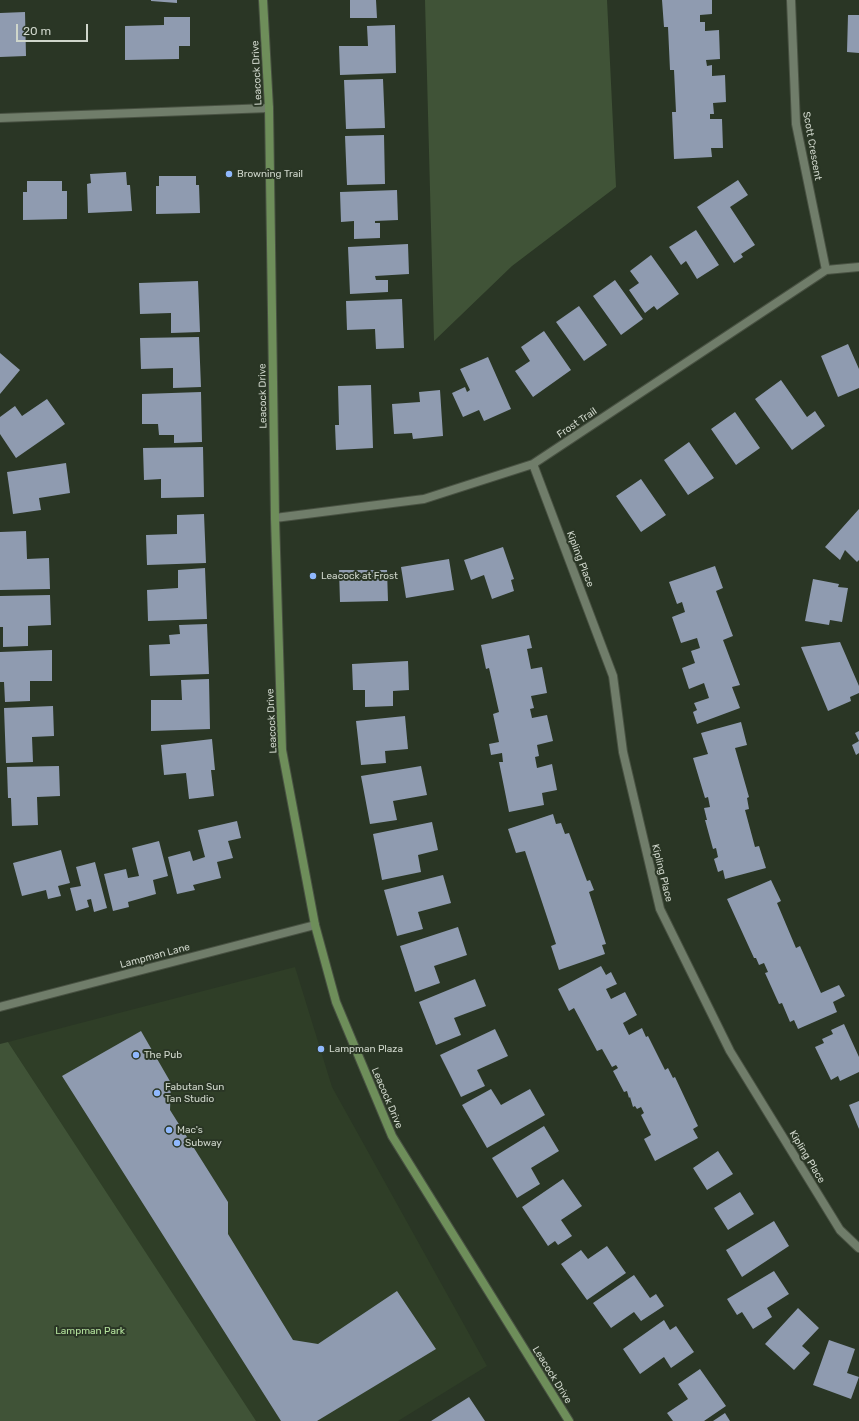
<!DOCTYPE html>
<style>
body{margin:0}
#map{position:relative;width:859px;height:1421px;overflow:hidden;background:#2a3625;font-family:Rubik,sans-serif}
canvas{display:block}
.scale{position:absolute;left:16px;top:24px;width:72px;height:18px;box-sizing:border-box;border:2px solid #cfd6cb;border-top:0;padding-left:5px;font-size:12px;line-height:14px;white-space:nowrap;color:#cfd6cb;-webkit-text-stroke:3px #2a3625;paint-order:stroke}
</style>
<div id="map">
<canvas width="859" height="1421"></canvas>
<div class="scale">20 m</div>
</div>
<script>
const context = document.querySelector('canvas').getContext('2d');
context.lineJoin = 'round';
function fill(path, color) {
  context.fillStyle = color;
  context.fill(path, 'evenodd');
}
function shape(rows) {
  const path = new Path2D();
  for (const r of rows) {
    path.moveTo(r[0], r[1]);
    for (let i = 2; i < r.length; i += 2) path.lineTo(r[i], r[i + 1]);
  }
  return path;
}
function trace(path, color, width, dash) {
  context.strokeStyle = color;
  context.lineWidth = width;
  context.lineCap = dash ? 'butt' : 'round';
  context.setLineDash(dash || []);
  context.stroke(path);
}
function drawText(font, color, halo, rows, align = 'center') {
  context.font = font + ' Rubik,sans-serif';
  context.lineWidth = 4;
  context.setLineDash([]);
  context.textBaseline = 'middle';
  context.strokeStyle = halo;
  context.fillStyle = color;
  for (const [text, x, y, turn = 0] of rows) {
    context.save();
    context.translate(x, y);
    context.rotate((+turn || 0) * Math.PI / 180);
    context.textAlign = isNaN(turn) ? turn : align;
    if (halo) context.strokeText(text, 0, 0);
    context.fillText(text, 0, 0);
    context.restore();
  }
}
const built = shape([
 [295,967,332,1087,487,1366,398,1421,255,1421,8,1042]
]);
const green = shape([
 [425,0,607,0,616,187,512,266,434,341],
 [8,1042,256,1421,0,1421,0,1044]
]);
const building = shape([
 [151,0,177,0,177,3,151,1],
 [350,0,376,0,377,18,350,18],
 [662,0,712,0,712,14,700,15,700,22,705,22,705,31,719,30,720,59,706,60,707,66,712,65,712,76,725,75,726,102,713,103,714,114,710,114,710,119,722,119,723,148,711,148,712,157,674,159,672,112,676,112,674,70,670,70,668,27,664,27],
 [25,12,26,56,0,57,0,13],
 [848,15,859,15,859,53,847,52],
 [164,17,190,17,190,46,179,46,179,59,125,60,125,26,164,25],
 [395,25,396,73,340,75,339,46,368,46,367,26],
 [383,79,385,128,346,129,344,80],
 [384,135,385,184,347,185,345,136],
 [126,172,127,185,130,185,132,211,88,213,87,184,91,183,90,174],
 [159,176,196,176,196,185,199,185,200,213,156,214,156,186,159,186],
 [738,180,748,195,730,207,755,245,741,254,743,257,734,263,697,207],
 [27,181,62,181,62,191,67,191,67,219,23,220,23,192,27,192],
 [397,190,398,220,375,221,375,223,380,223,380,238,354,239,354,221,341,222,340,192],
 [696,230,719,265,697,279,686,261,681,265,669,247],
 [408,244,409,274,375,276,376,280,388,280,388,292,350,294,348,247],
 [651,255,679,294,657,310,654,306,645,313,629,290,639,283,630,271],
 [615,280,643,319,621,335,593,296],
 [198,281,200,332,171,333,171,313,140,314,139,283],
 [402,299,404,348,376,349,375,329,347,330,346,301],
 [579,306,607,345,584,361,556,322],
 [544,331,571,370,533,397,515,371,530,361,521,347],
 [199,337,201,387,173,388,173,368,141,369,140,338],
 [848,344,859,369,859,388,838,397,821,356],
 [0,353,20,370,0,394],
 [488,357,511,409,484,421,479,410,463,417,452,393,465,387,467,392,470,390,460,369],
 [781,380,807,417,815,411,825,426,792,450,755,399],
 [371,385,373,448,336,450,335,425,339,425,338,386],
 [440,390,443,436,413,439,412,433,394,434,392,404,420,402,419,392],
 [201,392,202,442,174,443,174,435,159,435,158,424,142,424,142,394],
 [47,399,65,424,16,458,0,434,0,417,15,406,22,416],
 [735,412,760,448,736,465,711,429],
 [689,442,714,478,688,495,664,460],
 [203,447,204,497,161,498,161,479,144,480,143,448],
 [66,463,70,493,39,498,41,510,13,514,7,472],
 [641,479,666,515,641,532,616,496],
 [859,509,859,560,857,562,845,550,840,560,825,547],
 [204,514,206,563,147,565,146,535,177,534,177,515],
 [26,531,27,559,49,558,50,589,0,590,0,532],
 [503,547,514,579,511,580,514,591,492,599,484,575,471,580,464,560],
 [449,559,454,590,406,598,401,567],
 [715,566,723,588,716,591,733,636,723,640,740,685,732,687,740,708,697,724,693,712,697,710,694,703,709,698,704,683,689,689,682,668,695,663,691,651,700,648,697,638,681,643,672,617,685,612,682,602,677,604,669,582],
 [205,568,207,619,148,621,147,590,178,588,178,570],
 [339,570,387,570,388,601,340,602],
 [813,579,839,584,838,587,848,588,842,622,830,620,829,625,805,621],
 [50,595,51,625,28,626,28,646,3,647,3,627,0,627,0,596],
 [207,624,209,674,150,676,149,645,170,644,169,635,180,634,179,625],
 [529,635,532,648,527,649,531,669,542,667,547,693,531,696,534,708,530,709,532,718,547,715,553,741,537,745,539,756,535,757,537,768,552,764,557,790,542,793,544,805,509,812,499,762,503,762,502,753,491,755,489,744,499,742,493,714,499,712,489,668,486,669,481,645],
 [840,642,859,686,859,693,850,697,851,701,828,711,801,647],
 [52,650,52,681,30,681,30,701,5,702,4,682,0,682,0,652],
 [408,661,409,690,393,691,393,706,365,707,365,690,353,690,352,664],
 [209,679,210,729,151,731,151,700,182,700,181,680],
 [53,706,54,736,32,737,33,762,6,763,4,708],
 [405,716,408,749,385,751,386,763,361,765,356,721],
 [741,722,747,745,735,748,749,797,747,798,749,809,745,810,755,847,759,846,766,868,725,879,723,870,718,872,714,859,718,857,716,848,713,849,705,820,707,820,704,808,710,807,708,797,705,798,693,758,708,754,701,733],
 [859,731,859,753,856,755,852,745,859,741,855,733],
 [212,739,215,770,211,770,214,796,189,799,186,773,164,775,161,745],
 [59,766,60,796,37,797,38,825,12,826,11,798,8,798,7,767],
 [421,766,427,795,393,801,397,820,370,824,361,776],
 [553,814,556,824,561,823,565,834,569,833,587,881,590,880,594,890,589,892,606,944,602,945,605,954,559,970,551,946,556,944,525,851,516,853,508,829],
 [237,821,241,838,228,841,233,858,217,862,221,878,193,885,195,890,177,894,168,857,190,851,193,861,205,857,198,830],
 [432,822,438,850,418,855,421,872,382,880,373,834],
 [159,841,168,876,153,880,156,894,128,902,129,907,113,911,104,874,126,869,128,878,139,876,132,848],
 [61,850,70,883,58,886,61,896,48,899,46,890,22,896,13,863],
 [95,862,107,908,94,912,91,899,87,900,89,907,76,911,70,888,81,886,76,867],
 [443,875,451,903,418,912,423,929,397,936,384,890],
 [771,880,781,901,777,903,796,948,800,946,821,993,839,985,845,996,833,1002,837,1012,798,1029,794,1020,790,1022,782,1003,779,1004,765,973,768,972,764,963,759,965,756,958,754,958,727,899],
 [458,927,467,955,434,966,440,983,415,992,400,946],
 [601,966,606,975,611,972,617,984,606,989,611,999,625,992,637,1015,623,1023,629,1035,642,1028,646,1037,648,1036,665,1070,668,1068,673,1078,675,1077,698,1126,693,1129,698,1138,655,1161,644,1139,651,1135,641,1115,644,1113,641,1107,637,1109,635,1106,633,1107,630,1097,629,1098,627,1091,624,1092,613,1071,618,1068,616,1065,612,1067,602,1049,597,1051,574,1008,569,1011,558,989],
 [475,979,486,1006,454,1018,461,1035,436,1045,419,1002],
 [844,1024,859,1057,859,1072,840,1081,838,1076,831,1080,815,1047,824,1043,822,1039,833,1034,831,1030],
 [495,1029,508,1056,477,1070,485,1086,461,1097,440,1055],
 [141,1031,171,1083,170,1110,228,1202,228,1234,293,1340,318,1344,397,1291,436,1349,317,1421,281,1421,62,1076],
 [491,1089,501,1105,530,1089,545,1115,487,1148,462,1105],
 [859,1101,859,1129,849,1105],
 [544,1126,559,1151,531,1168,540,1184,517,1198,492,1158],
 [718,1151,733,1174,707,1190,693,1168],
 [563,1179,582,1206,561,1220,572,1236,558,1245,555,1241,548,1246,522,1207],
 [740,1192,754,1214,728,1230,714,1208],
 [774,1221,789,1246,742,1277,726,1250],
 [607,1246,626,1273,587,1300,561,1264,581,1250,588,1259],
 [774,1271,789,1294,767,1308,772,1317,753,1329,742,1312,737,1315,727,1299],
 [634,1275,650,1298,656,1294,664,1306,641,1321,634,1312,611,1328,593,1303],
 [798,1308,819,1328,802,1346,810,1353,794,1370,765,1344],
 [664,1320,670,1330,676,1326,694,1352,671,1368,664,1357,640,1374,623,1349],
 [829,1340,855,1349,847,1373,859,1377,851,1399,813,1385],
 [700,1369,726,1406,704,1421,673,1421,667,1413,688,1399,678,1384],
 [469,1397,485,1421,431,1421],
 [725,1413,730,1421,713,1421]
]);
const street = shape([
 [791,0,796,124,826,270],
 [0,118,269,108],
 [533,464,613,676,623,752,660,909,730,1051,840,1230,859,1248],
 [275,518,424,499,533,464,826,270,859,267],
 [0,1007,315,925]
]);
const secondary = shape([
 [263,0,269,108,275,518,282,750,315,925,336,1002,392,1136,569,1421]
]);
const markers = [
 [229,174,4,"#8fb8fd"],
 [313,576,4,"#8fb8fd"],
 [321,1049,4,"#8fb8fd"],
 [136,1055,4,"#8fb8fd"],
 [157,1093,4,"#8fb8fd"],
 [169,1130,4,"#8fb8fd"],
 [177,1143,4,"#8fb8fd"]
];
const streetNames = [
 ["Leacock Drive",257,73,-93],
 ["Scott Crescent",812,146,80],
 ["Leacock Drive",263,396,-91],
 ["Frost Trail",577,423,-34],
 ["Kipling Place",580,559,69],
 ["Leacock Drive",272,721,-93],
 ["Kipling Place",662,873,76],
 ["Lampman Lane",155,956,-15],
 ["Leacock Drive",387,1098,67],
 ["Kipling Place",807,1157,59],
 ["Leacock Drive",552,1375,58]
];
const poiNames = [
 ["Browning Trail",237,174],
 ["Leacock at Frost",321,576],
 ["Lampman Plaza",329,1049],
 ["The Pub",144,1055],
 ["Fabutan Sun",165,1087],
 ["Tan Studio",165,1099],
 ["Mac's",177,1130],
 ["Subway",185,1143]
];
const parkNames = [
 ["Lampman Park",90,1331]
];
fill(built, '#2f3e27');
fill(green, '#405337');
fill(building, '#8f9bb0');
trace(street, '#485142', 10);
trace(secondary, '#485142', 10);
trace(street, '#707d6a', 8);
trace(secondary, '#6e8e5a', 8);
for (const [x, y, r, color] of markers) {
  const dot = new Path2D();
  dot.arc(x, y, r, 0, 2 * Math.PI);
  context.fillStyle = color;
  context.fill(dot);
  trace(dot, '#2a3625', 1.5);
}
drawText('10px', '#cfd6cb', '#2a3625', streetNames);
drawText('10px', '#cfd6cb', '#2a3625', poiNames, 'left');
drawText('10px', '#b4e29d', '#2a3625', parkNames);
</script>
